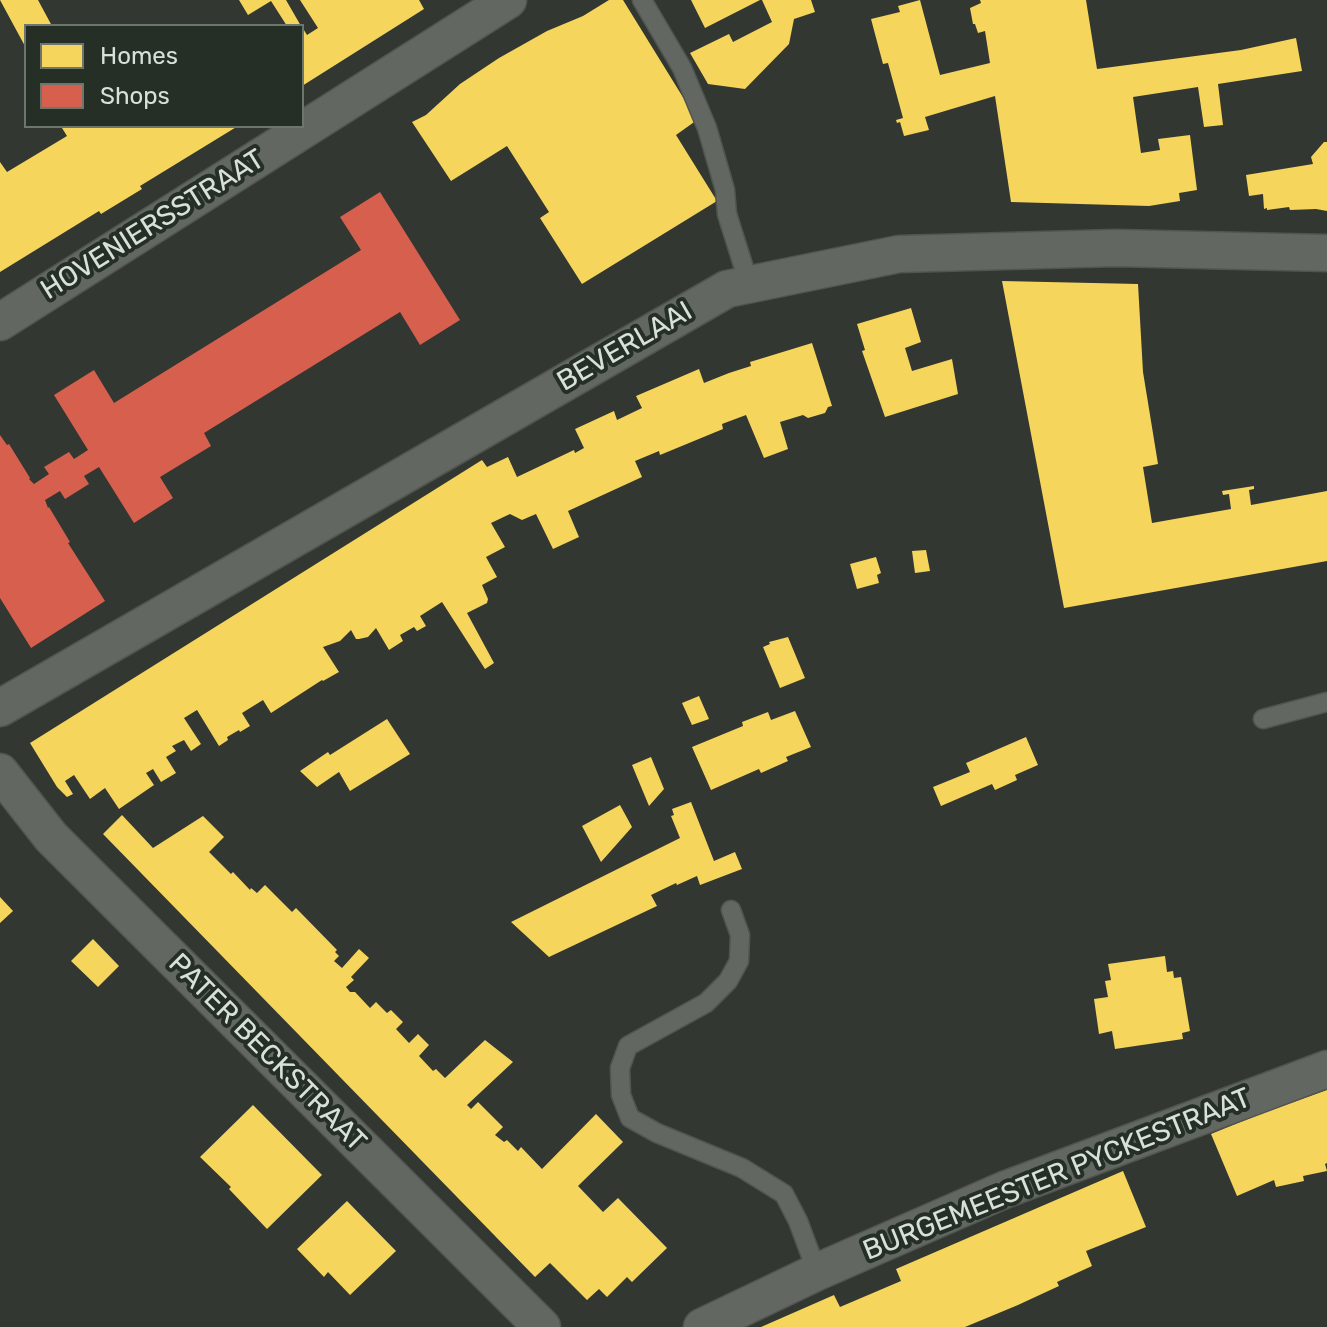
<!DOCTYPE html>
<style>
body{margin:0}
#map{position:relative;width:1327px;height:1327px;overflow:hidden;background:#323732;font-family:Rubik,sans-serif}
canvas{display:block}
.legend{position:absolute;left:24px;top:24px;width:280px;height:104px;box-sizing:border-box;background:#252f26;border:2px solid #6d766e;margin:0;padding:10px 14px;list-style:none;font-size:24px;color:#d9e0da}
.legend li{display:flex;align-items:center;gap:16px;height:40px}
.legend b{width:40px;border:2px solid #6d766e}
</style>
<div id="map">
<canvas width="1327" height="1327"></canvas>
<ul class="legend">
<li><b style="height:22px;background:#f6d55c"></b>Homes</li>
<li><b style="height:22px;background:#d6604d"></b>Shops</li>
</ul>
</div>
<script>
const context = document.querySelector('canvas').getContext('2d');
context.lineJoin = 'round';
function fill(path, color) {
  context.fillStyle = color;
  context.fill(path, 'evenodd');
}
function shape(rows) {
  const path = new Path2D();
  for (const r of rows) {
    path.moveTo(r[0], r[1]);
    for (let i = 2; i < r.length; i += 2) path.lineTo(r[i], r[i + 1]);
  }
  return path;
}
function trace(path, color, width, dash) {
  context.strokeStyle = color;
  context.lineWidth = width;
  context.lineCap = dash ? 'butt' : 'round';
  context.setLineDash(dash || []);
  context.stroke(path);
}
function drawText(font, color, halo, rows, align = 'center') {
  context.font = font + ' Rubik,sans-serif';
  context.lineWidth = 8;
  context.setLineDash([]);
  context.textBaseline = 'middle';
  context.strokeStyle = halo;
  context.fillStyle = color;
  for (const [text, x, y, turn = 0] of rows) {
    context.save();
    context.translate(x, y);
    context.rotate((+turn || 0) * Math.PI / 180);
    context.textAlign = isNaN(turn) ? turn : align;
    if (halo) context.strokeText(text, 0, 0);
    context.fillText(text, 0, 0);
    context.restore();
  }
}
const homes = shape([
 [0,0,38,0,52,26,26,26,26,48],
 [239,0,286,0,301,26,287,26,271,1,248,15],
 [300,0,419,0,424,9,302,86,302,27,307,35,318,28],
 [609,0,623,0,697,120,676,135,717,201,582,284,540,218,549,212,507,146,451,181,412,122,426,115,460,84,499,58,547,31,583,16],
 [691,0,760,0,705,28],
 [762,0,811,0,815,12,794,19,789,44,745,89,708,84,690,53,729,34,733,42,772,22],
 [920,0,940,75,990,63,985,31,978,33,975,24,973,24,970,8,981,3,980,0,1086,0,1097,69,1241,50,1296,38,1302,71,1218,84,1223,125,1204,127,1198,87,1133,97,1141,153,1160,150,1158,139,1190,135,1197,190,1179,193,1180,201,1149,206,1011,202,995,96,925,117,929,130,904,136,900,122,897,123,896,120,903,118,888,63,883,64,871,19,900,12,898,6],
 [66,126,238,126,140,186,142,189,101,214,99,211,0,272,0,162,7,172,67,136,62,128],
 [1324,142,1327,142,1327,211,1316,209,1290,210,1289,207,1267,210,1267,208,1264,209,1263,194,1249,196,1246,175,1313,164,1311,157],
 [1002,281,1138,284,1143,372,1158,464,1143,467,1152,523,1231,509,1229,494,1223,495,1222,491,1254,486,1254,489,1249,490,1251,505,1327,491,1327,561,1064,608],
 [911,308,921,342,905,348,912,371,952,359,958,394,885,417,862,351,865,350,857,324],
 [812,343,832,406,828,407,825,413,808,418,803,415,780,422,788,449,764,458,746,415,722,424,723,429,660,455,659,451,635,461,642,477,568,511,579,537,553,549,536,514,522,520,510,514,491,523,505,547,486,557,497,577,482,585,488,599,487,603,467,613,494,663,485,669,442,602,420,616,426,626,417,631,414,627,400,635,403,641,389,650,376,628,368,637,359,639,356,639,351,630,340,641,323,647,339,672,323,681,322,680,271,713,263,700,242,713,250,726,240,732,239,730,227,737,228,740,219,746,197,710,184,718,201,744,191,751,184,740,172,746,176,751,166,757,176,773,161,782,153,769,146,773,154,785,119,809,105,788,90,799,74,775,65,781,73,794,67,797,57,787,30,743,482,460,487,467,508,457,517,477,574,450,575,453,584,448,575,429,614,411,617,420,642,408,636,396,699,369,704,383,729,373,751,366,750,362],
 [926,550,930,571,915,573,912,551],
 [876,557,881,573,877,575,879,583,857,589,850,564],
 [788,637,805,678,780,688,763,647,770,644,769,642],
 [699,696,709,719,692,725,682,703],
 [795,711,811,747,786,757,788,761,761,773,759,769,711,790,692,747,743,726,742,722,768,712,771,720],
 [387,719,410,754,350,791,339,772,317,787,300,771,328,752,330,755],
 [1026,737,1038,765,1015,775,1017,780,995,790,992,784,941,806,933,787,970,772,966,763],
 [651,757,664,789,649,806,632,765],
 [691,802,714,861,735,852,742,869,700,885,697,876,677,885,676,883,651,895,657,906,549,957,511,922,680,838,671,816,674,815,672,809],
 [620,805,632,827,601,862,582,826],
 [122,815,153,848,203,816,224,837,209,852,231,874,233,872,250,890,251,888,257,893,265,885,292,912,296,908,337,950,335,952,339,956,334,961,342,968,359,949,369,958,351,977,354,980,346,987,350,992,355,992,370,1008,376,1002,387,1013,391,1010,403,1022,396,1029,409,1043,418,1034,429,1045,419,1056,433,1071,436,1069,445,1078,485,1040,513,1062,467,1105,471,1109,478,1102,503,1127,495,1135,504,1142,507,1140,518,1151,521,1147,542,1169,596,1114,623,1142,578,1186,603,1212,618,1198,667,1248,632,1282,627,1277,607,1297,599,1289,587,1300,550,1263,535,1277,103,834],
 [0,897,13,911,0,923],
 [93,939,119,966,98,987,71,961],
 [1165,956,1167,972,1173,971,1174,978,1181,977,1190,1031,1182,1033,1183,1039,1115,1049,1112,1031,1099,1034,1094,999,1108,997,1105,981,1111,980,1108,964],
 [1327,1090,1327,1163,1325,1164,1327,1171,1303,1176,1304,1181,1276,1187,1274,1180,1237,1196,1211,1134,1260,1114],
 [253,1105,322,1175,267,1229,229,1189,231,1187,200,1157],
 [1123,1171,1146,1227,1086,1251,1092,1266,1057,1282,1059,1286,1018,1305,965,1327,761,1327,834,1295,840,1307,901,1281,896,1269],
 [347,1201,396,1251,350,1295,328,1272,324,1277,297,1249]
]);
const shops = shape([
 [380,192,460,320,420,345,400,312,204,433,211,446,160,477,173,498,134,523,99,467,84,476,89,484,65,499,60,491,45,500,48,508,49,507,70,542,68,543,105,601,31,648,0,598,0,435,7,445,9,444,30,478,29,479,34,484,49,474,44,467,69,452,74,459,88,450,54,395,94,370,114,403,361,250,340,217]
]);
const lane = shape([
 [642,0,682,68,707,128,725,190,727,214,749,284],
 [1263,719,1327,702],
 [731,910,740,935,739,961,728,981,706,1003,628,1046,620,1068,621,1095,630,1118,657,1133,742,1168,784,1194,798,1221,817,1272]
]);
const street = shape([
 [0,322,508,0],
 [0,708,727,289,899,254,1116,248,1327,253],
 [0,772,51,837,542,1327],
 [702,1327,817,1272,1004,1190,1327,1069]
]);
const streetNames = [
 ["HOVENIERSSTRAAT",153,225,-32],
 ["BEVERLAAI",625,347,-30],
 ["PATER BECKSTRAAT",267,1053,45],
 ["BURGEMEESTER PYCKESTRAAT",1057,1175,-22]
];
fill(homes, '#f6d55c');
fill(shops, '#d6604d');
trace(lane, '#505550', 21);
trace(street, '#505550', 39);
trace(lane, '#626762', 18);
trace(street, '#626762', 36);
drawText('28px', '#d9e0da', '#252f26', streetNames);
</script>
